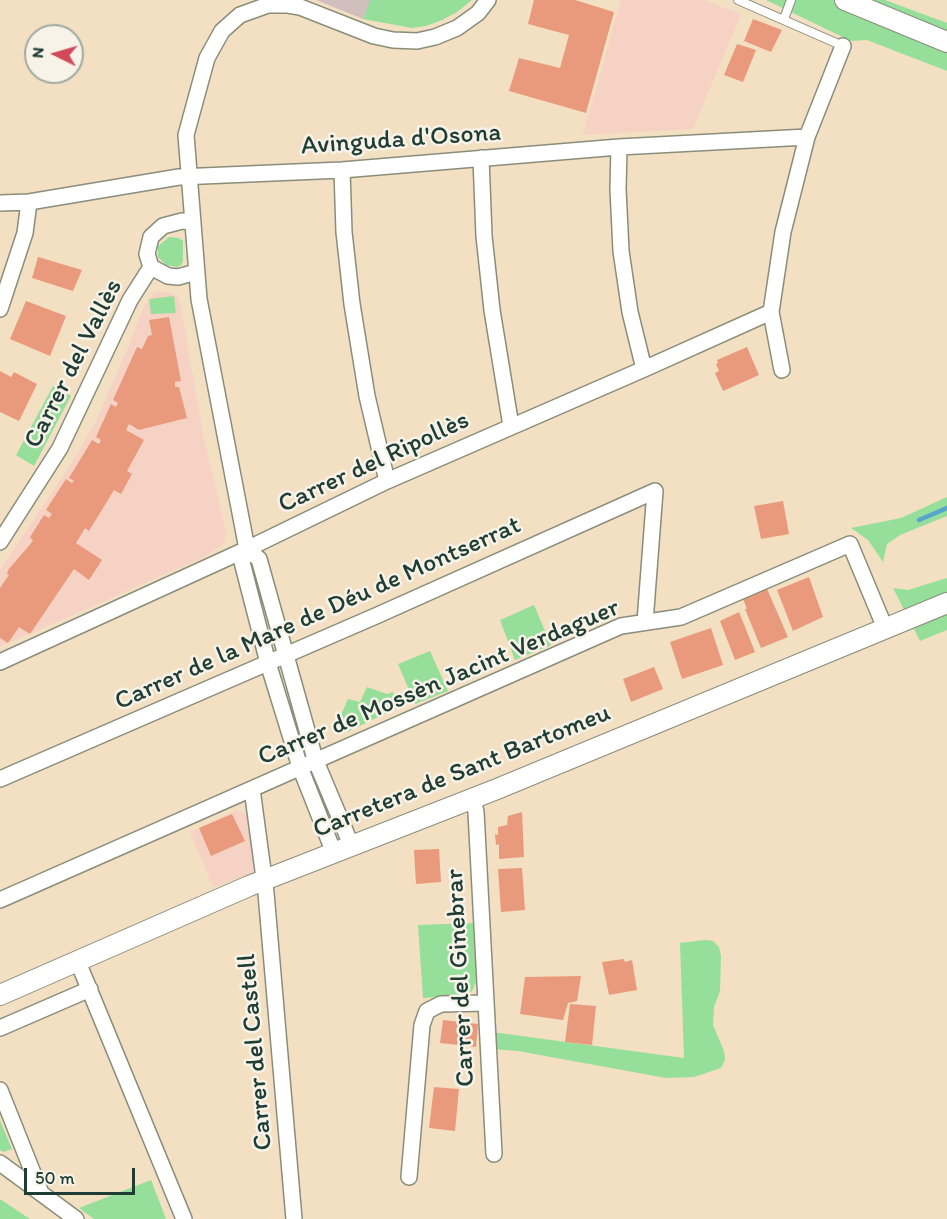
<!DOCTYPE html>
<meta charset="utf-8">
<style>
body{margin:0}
#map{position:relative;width:947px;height:1219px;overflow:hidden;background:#f3dfc2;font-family:Itim,sans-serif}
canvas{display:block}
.north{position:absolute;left:24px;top:24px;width:60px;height:60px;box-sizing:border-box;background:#f7f3e8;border:2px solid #a1aaa0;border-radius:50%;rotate:275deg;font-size:16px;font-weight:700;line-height:24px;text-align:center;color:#1f3d34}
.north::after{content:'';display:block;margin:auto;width:21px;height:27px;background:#d1495b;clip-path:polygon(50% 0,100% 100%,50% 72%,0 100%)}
.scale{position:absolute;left:24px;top:1168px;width:111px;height:27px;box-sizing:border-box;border:3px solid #1f3d34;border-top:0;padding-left:8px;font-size:18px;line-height:21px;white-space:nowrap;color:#1f3d34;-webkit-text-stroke:4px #f7f3e8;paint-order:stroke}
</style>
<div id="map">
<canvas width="947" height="1219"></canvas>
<div class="north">N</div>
<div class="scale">50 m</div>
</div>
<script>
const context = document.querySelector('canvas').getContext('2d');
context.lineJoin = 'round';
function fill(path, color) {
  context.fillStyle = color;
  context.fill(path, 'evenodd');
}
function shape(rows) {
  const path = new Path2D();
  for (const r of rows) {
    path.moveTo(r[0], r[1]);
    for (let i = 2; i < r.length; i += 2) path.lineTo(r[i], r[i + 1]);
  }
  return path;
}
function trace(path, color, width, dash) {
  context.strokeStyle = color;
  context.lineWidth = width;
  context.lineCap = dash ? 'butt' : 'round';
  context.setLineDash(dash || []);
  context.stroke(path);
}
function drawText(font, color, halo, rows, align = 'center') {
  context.font = font + ' Itim,sans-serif';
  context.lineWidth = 5;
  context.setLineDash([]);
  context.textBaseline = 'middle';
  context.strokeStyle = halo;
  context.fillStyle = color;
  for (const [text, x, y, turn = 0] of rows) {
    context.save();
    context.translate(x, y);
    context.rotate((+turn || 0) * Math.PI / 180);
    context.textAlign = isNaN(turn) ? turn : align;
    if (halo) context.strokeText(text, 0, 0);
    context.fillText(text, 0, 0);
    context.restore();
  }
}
const built = shape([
 [621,0,704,0,741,14,693,129,583,135],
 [163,291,177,296,180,303,205,445,226,531,225,540,221,546,204,557,0,647,0,570,75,458,96,421,130,343,145,304,154,293],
 [237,810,246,814,249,817,253,873,213,887,190,832]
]);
const industrial = shape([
 [316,0,371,0,363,19]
]);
const green = shape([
 [370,0,472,0,457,12,442,20,426,26,412,28,363,19],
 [766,0,885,0,947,23,947,71,867,40,851,41],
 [169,237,179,238,183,241,183,261,181,265,177,267,166,265,158,257,158,246],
 [174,296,176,313,151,314,149,299],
 [53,386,71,396,34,466,16,455],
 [947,497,947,516,900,535,887,544,883,562,868,540,851,528,901,518],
 [947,578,947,630,920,641,893,588,908,590],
 [534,605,551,645,515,660,500,620],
 [430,651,448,691,415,704,398,664],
 [367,687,387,694,393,692,399,707,347,732,341,715,348,699,360,702],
 [473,923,476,982,472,991,464,995,423,998,418,925],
 [705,940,713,941,719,947,721,956,720,991,714,1007,713,1025,724,1051,725,1060,721,1068,694,1077,666,1078,518,1051,492,1049,492,1032,684,1058,680,943],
 [0,1121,12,1149,3,1152,0,1150],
 [151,1180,166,1219,94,1219,79,1208],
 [0,1199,30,1219,0,1219]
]);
const stream = shape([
 [919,520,947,508]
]);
const building = shape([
 [534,0,575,0,614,12,586,113,509,91,519,58,560,68,569,35,528,24],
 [753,19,782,30,771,52,744,41],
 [737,44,756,50,743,82,724,75],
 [38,257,82,270,73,291,32,278],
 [26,301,66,316,50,356,10,339],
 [169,317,181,381,175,382,175,387,179,387,187,418,139,430,129,424,126,430,144,440,127,471,132,474,121,494,114,490,89,531,85,528,76,543,102,560,89,580,74,569,30,634,19,627,8,643,0,638,0,588,9,575,7,574,8,570,33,541,30,537,44,515,49,518,52,514,46,510,66,479,72,483,74,481,69,478,92,440,99,444,101,440,96,437,111,404,116,407,118,403,113,400,137,347,142,349,148,336,152,335,149,320],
 [747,347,759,375,723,391,715,373,719,371,716,364,718,363,717,360],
 [0,371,11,377,14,372,37,384,19,421,0,412],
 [783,501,789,534,761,539,754,506],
 [809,577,823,617,793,631,777,590],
 [767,589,788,637,761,648,745,609,747,609,743,599],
 [739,612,755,652,735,660,720,621],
 [711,628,723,665,682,679,670,642],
 [654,667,663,689,631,702,623,679],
 [522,812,524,857,499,859,499,844,496,845,495,834,498,835,498,827,507,825,508,816],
 [232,814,245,841,211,856,199,828],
 [439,849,441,882,416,884,414,850],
 [522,868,525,910,501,912,498,869],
 [624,959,625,962,632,960,637,990,609,995,602,962],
 [581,976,577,1001,568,1003,563,1020,520,1014,525,977],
 [570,1004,596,1006,592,1045,565,1042],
 [443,1020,478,1024,476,1047,440,1043],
 [434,1087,459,1089,455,1131,429,1128]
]);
const service = shape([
 [738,0,843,46],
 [784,19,791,0]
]);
const minor = shape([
 [619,147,618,189,621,251,630,312,644,369],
 [481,158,484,236,492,310,511,426],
 [342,170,344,232,352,304,367,396,387,481],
 [0,203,29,202,179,177,342,170,619,147,807,137],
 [192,222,182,221,163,226,151,237,147,254,151,267,168,276,178,277,196,272],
 [0,309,25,233,29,202],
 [782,370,771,312,783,232,807,137,843,46],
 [0,542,60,448,130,300,151,267],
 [247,549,259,559,315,759,352,847],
 [0,662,247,549,387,481,644,369,771,312],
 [0,779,378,615,655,491,645,622],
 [252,789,266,893,294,1219],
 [473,799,476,812,494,1154],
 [334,853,300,767,268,663,242,562,247,549,199,299,186,135,207,58,222,31,240,15,268,5,288,5,300,7,374,36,393,40,417,41,435,37,457,28,478,13,488,0],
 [0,900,621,626,681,617,850,544,885,628],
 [78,962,184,1219],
 [0,1028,90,989],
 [0,1090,41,1193],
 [0,1163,76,1219],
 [409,1177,422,1025,427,1011,441,1004,486,1003]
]);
const tertiary = shape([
 [845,0,947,42],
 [0,995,249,886,497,789,947,603]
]);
const streetNames = [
 ["Avinguda d'Osona",401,140,-4],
 ["Carrer del Vallès",74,364,-63],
 ["Carrer del Ripollès",374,463,-25],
 ["Carrer de la Mare de Déu de Montserrat",318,614,-24],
 ["Carrer de Mossèn Jacint Verdaguer",439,683,-23],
 ["Carretera de Sant Bartomeu",462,772,-22],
 ["Carrer del Ginebrar",461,978,-93],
 ["Carrer del Castell",256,1052,-95]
];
fill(built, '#f6d2c4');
fill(industrial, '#d1bfbe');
fill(green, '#95df9b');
trace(stream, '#55a5cf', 4.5);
fill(building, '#ea9a7c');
trace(service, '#898e7b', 10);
trace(minor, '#898e7b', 18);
trace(tertiary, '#898e7b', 22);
trace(service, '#fff', 8);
trace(minor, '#fff', 15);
trace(tertiary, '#fff', 20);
drawText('26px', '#1f3d34', '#f7f3e8', streetNames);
</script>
